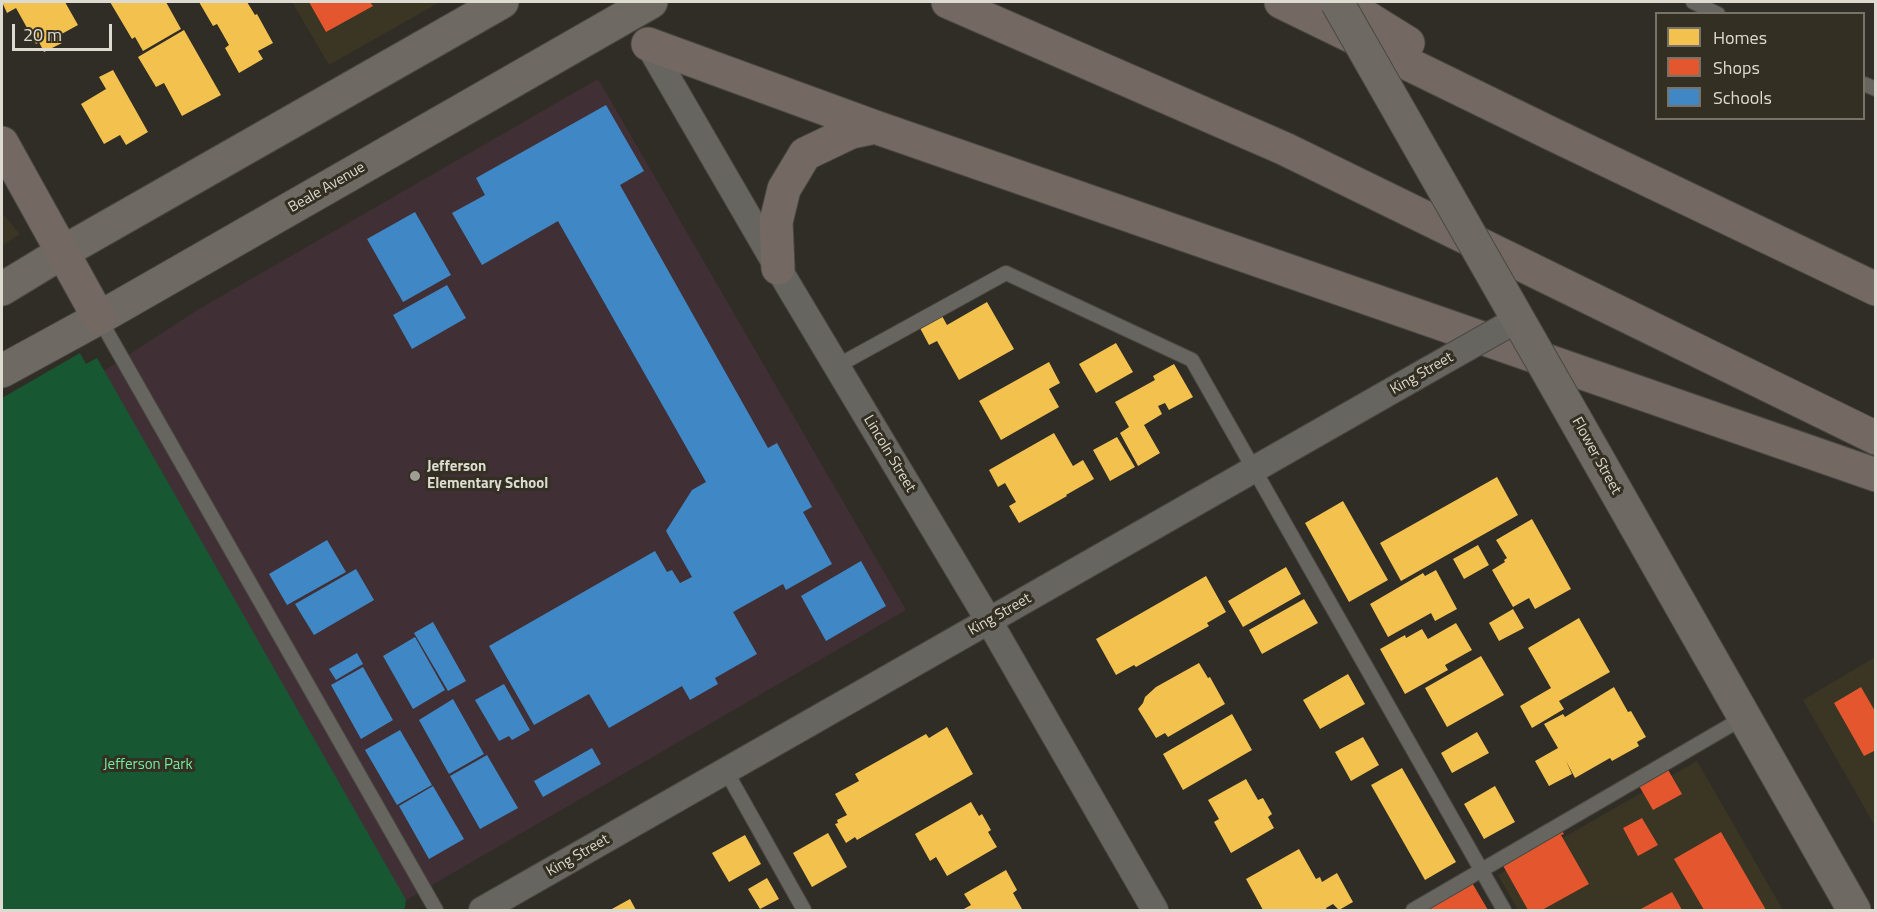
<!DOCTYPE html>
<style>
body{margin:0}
#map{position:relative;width:1877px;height:912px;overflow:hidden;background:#2f2d26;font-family:"Titillium Web",sans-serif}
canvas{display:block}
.frame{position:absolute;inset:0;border:3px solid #dddad1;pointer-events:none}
.legend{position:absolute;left:1655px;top:12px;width:210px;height:108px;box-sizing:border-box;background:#332f22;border:2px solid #777368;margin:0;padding:8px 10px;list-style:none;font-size:18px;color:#dddad1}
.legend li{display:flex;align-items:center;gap:12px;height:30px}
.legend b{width:30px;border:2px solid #777368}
.scale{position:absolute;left:12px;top:24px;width:100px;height:27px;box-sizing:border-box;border:3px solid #dddad1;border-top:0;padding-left:8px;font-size:18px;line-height:21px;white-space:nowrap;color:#dddad1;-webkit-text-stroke:4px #332f22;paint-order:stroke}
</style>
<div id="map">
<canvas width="1877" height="912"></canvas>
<div class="frame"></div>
<ul class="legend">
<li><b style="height:16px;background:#f2c14e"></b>Homes</li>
<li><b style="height:16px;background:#e4572e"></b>Shops</li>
<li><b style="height:16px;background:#3f88c5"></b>Schools</li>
</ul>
<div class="scale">20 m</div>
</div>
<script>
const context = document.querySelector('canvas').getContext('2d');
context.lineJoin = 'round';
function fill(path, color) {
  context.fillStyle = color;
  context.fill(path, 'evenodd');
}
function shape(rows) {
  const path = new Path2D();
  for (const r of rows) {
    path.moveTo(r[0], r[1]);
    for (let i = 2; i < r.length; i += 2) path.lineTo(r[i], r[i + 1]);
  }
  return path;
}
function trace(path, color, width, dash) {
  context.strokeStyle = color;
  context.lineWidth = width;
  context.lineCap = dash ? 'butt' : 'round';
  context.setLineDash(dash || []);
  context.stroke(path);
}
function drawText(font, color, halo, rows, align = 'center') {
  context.font = font + ' "Titillium Web",sans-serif';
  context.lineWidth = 6;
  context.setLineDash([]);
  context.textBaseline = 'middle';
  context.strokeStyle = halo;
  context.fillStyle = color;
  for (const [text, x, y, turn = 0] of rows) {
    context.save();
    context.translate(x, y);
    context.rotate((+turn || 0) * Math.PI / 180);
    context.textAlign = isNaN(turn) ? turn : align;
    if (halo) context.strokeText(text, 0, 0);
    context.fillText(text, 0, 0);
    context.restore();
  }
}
const built = shape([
 [292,2,440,2,329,65],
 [2,213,20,234,2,246],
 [1875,657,1875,826,1803,700],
 [1697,761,1783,910,1518,910,1498,875]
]);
const education = shape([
 [598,79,906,610,401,903,96,376,199,309]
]);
const green = shape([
 [80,353,86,364,97,358,406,900,405,908,400,910,2,910,2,398]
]);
const homes = shape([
 [2,2,65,2,78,25,58,36,62,43,44,52,39,42,36,44,16,8,7,13],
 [110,2,166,2,181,29,143,51,135,37,132,39],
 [199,2,247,2,255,15,257,14,273,43,258,51,263,59,239,73,225,48,229,45,217,24,213,26],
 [184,30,221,95,182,116,164,83,156,87,138,57],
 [113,70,148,132,126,145,120,135,104,144,81,104,106,89,99,77],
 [987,302,1014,349,959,380,937,341,929,345,920,328,942,316,947,325],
 [1116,343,1133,372,1096,393,1079,364],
 [1049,362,1060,383,1049,389,1059,407,1001,440,979,401],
 [1174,364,1193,397,1169,410,1165,403,1158,406,1162,414,1144,425,1160,453,1138,466,1120,433,1129,427,1115,402,1155,380,1153,376],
 [1054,433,1073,466,1083,460,1094,479,1066,495,1067,496,1019,523,1009,506,1016,502,1005,483,998,487,989,470],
 [1117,437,1135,467,1110,481,1093,450],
 [1497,477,1518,515,1401,581,1380,543],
 [1343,501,1388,580,1349,602,1305,523],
 [1532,519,1571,589,1535,609,1529,598,1513,607,1492,570,1505,562,1504,560,1507,558,1496,540],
 [1478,545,1489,565,1464,579,1453,559],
 [1286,567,1301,594,1243,627,1228,601],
 [1436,570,1457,609,1435,621,1431,613,1388,637,1370,604,1423,573,1425,576],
 [1206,576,1226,612,1207,623,1209,626,1136,667,1134,665,1116,675,1096,639],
 [1304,599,1318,623,1262,654,1249,630],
 [1513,609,1524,628,1499,641,1489,623],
 [1579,618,1610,672,1559,701,1564,709,1532,728,1520,706,1551,688,1528,648],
 [1456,623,1472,650,1445,665,1448,670,1405,694,1380,649,1405,635,1406,638,1422,629,1428,639],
 [1481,656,1504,695,1447,727,1425,688],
 [1199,663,1208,678,1210,677,1225,704,1168,737,1165,733,1156,738,1138,709,1143,703,1145,697,1156,687],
 [1348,674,1365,704,1320,729,1303,700],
 [1614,687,1628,712,1631,711,1646,737,1637,742,1639,746,1612,761,1610,758,1575,778,1566,761,1572,774,1549,786,1535,761,1558,748,1544,724,1563,714,1565,717],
 [1232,714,1252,750,1183,790,1163,754],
 [947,727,973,774,857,840,855,837,846,843,835,824,838,823,837,820,847,815,835,794,859,781,855,774,926,734,929,738],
 [1477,732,1489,753,1452,773,1441,753],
 [1363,737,1379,765,1351,781,1335,752],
 [1402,768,1456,862,1425,880,1371,785],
 [1246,779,1258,800,1263,798,1272,814,1268,817,1274,828,1231,853,1214,822,1219,819,1208,800],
 [1495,786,1515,822,1484,839,1464,804],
 [971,802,979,816,982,814,991,830,988,832,997,847,947,876,936,857,930,861,915,834],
 [828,833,847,867,812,887,793,853],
 [745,835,761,864,729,882,712,853],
 [1299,849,1316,879,1320,877,1322,882,1337,873,1353,902,1339,910,1333,904,1326,908,1327,910,1263,910,1246,879],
 [1006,870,1017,890,1013,893,1022,909,962,910,971,905,964,894],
 [767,878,779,899,760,909,748,889],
 [630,899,636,910,610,910]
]);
const shops = shape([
 [309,2,370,2,373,6,326,32],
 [1861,687,1876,713,1876,750,1864,756,1834,703],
 [1667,768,1682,794,1653,810,1638,784],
 [1642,818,1658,845,1638,856,1623,828],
 [1560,828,1564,834,1561,835,1589,884,1542,910,1528,910,1501,862],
 [1721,832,1766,910,1704,910,1674,859],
 [1471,881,1488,910,1419,910],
 [1672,892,1682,910,1639,910]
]);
const schools = shape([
 [606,105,644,171,620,185,768,448,777,443,812,507,803,512,832,564,786,590,783,584,733,612,757,654,715,678,718,684,690,700,682,686,609,728,589,694,534,725,489,646,655,551,667,572,672,570,680,583,692,577,666,531,692,490,706,482,558,221,482,265,452,213,485,195,476,178],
 [415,212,451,275,403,302,367,239],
 [447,285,466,318,412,349,393,315],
 [327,540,346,572,287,605,269,574],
 [861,561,886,606,826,641,801,596],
 [356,569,374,600,314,635,295,604],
 [433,622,466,681,448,691,414,633],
 [415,637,445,690,413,709,383,656],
 [357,653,363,664,336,680,329,669],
 [363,667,393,720,361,739,331,685],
 [504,684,530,730,512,740,509,736,499,741,475,700],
 [453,699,484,754,449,774,419,720],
 [400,730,432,785,397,805,365,750],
 [592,748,601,764,543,797,534,781],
 [487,755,518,808,480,829,450,776],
 [433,786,464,839,429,859,399,806]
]);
const lane = shape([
 [1693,2,1718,14],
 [1864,84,1876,89],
 [99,318,436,910],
 [837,366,1006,273,1192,360,1504,910],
 [726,771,804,910],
 [1413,910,1743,718]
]);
const street = shape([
 [648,44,778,268,989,621,1155,910],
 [482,910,1428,370]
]);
const secondary = shape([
 [2,289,63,252,502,2],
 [2,371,99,318,651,2],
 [1575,419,1854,910]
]);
const highway = shape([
 [948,2,1285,149,1876,438],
 [1281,2,1554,135,1876,289],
 [1342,2,1408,43],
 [648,44,875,127,1876,475],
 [2,143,99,318],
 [778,268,776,222,784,189,805,154,851,132,875,127]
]);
const streetBridge = shape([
 [1428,370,1518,319]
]);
const secondaryBridge = shape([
 [1337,2,1575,419]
]);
const markers = [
 [415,476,6,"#a09d95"]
];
const streetNames = [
 ["Beale Avenue",327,188,-30],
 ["King Street",1422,374,-30],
 ["Lincoln Street",889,454,59],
 ["Flower Street",1596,456,61],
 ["King Street",1000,615,-30],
 ["King Street",578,856,-30]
];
const poiNames = [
 ["Jefferson",427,467],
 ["Elementary School",427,484]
];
const parkNames = [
 ["Jefferson Park",148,765]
];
fill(built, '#3b3523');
fill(education, '#403036');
fill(green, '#175731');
fill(homes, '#f2c14e');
fill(shops, '#e4572e');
fill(schools, '#3f88c5');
trace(lane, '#4a4842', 16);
trace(street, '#4a4842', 28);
trace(secondary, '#4a4842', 35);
trace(highway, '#4a4842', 35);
trace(lane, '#666560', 14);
trace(street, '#666560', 26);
trace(secondary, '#6e6963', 33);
trace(highway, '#736862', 33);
trace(streetBridge, '#4a4842', 28, []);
trace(secondaryBridge, '#4a4842', 35, []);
trace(streetBridge, '#666560', 26);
trace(secondaryBridge, '#6e6963', 33);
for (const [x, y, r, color] of markers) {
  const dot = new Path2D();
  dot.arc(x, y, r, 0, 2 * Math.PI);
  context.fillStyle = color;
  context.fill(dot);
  trace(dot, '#332f22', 2);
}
drawText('15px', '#dddad1', '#332f22', streetNames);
drawText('bold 15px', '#dddad1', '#332f22', poiNames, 'left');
drawText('15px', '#74ec9d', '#332f22', parkNames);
</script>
